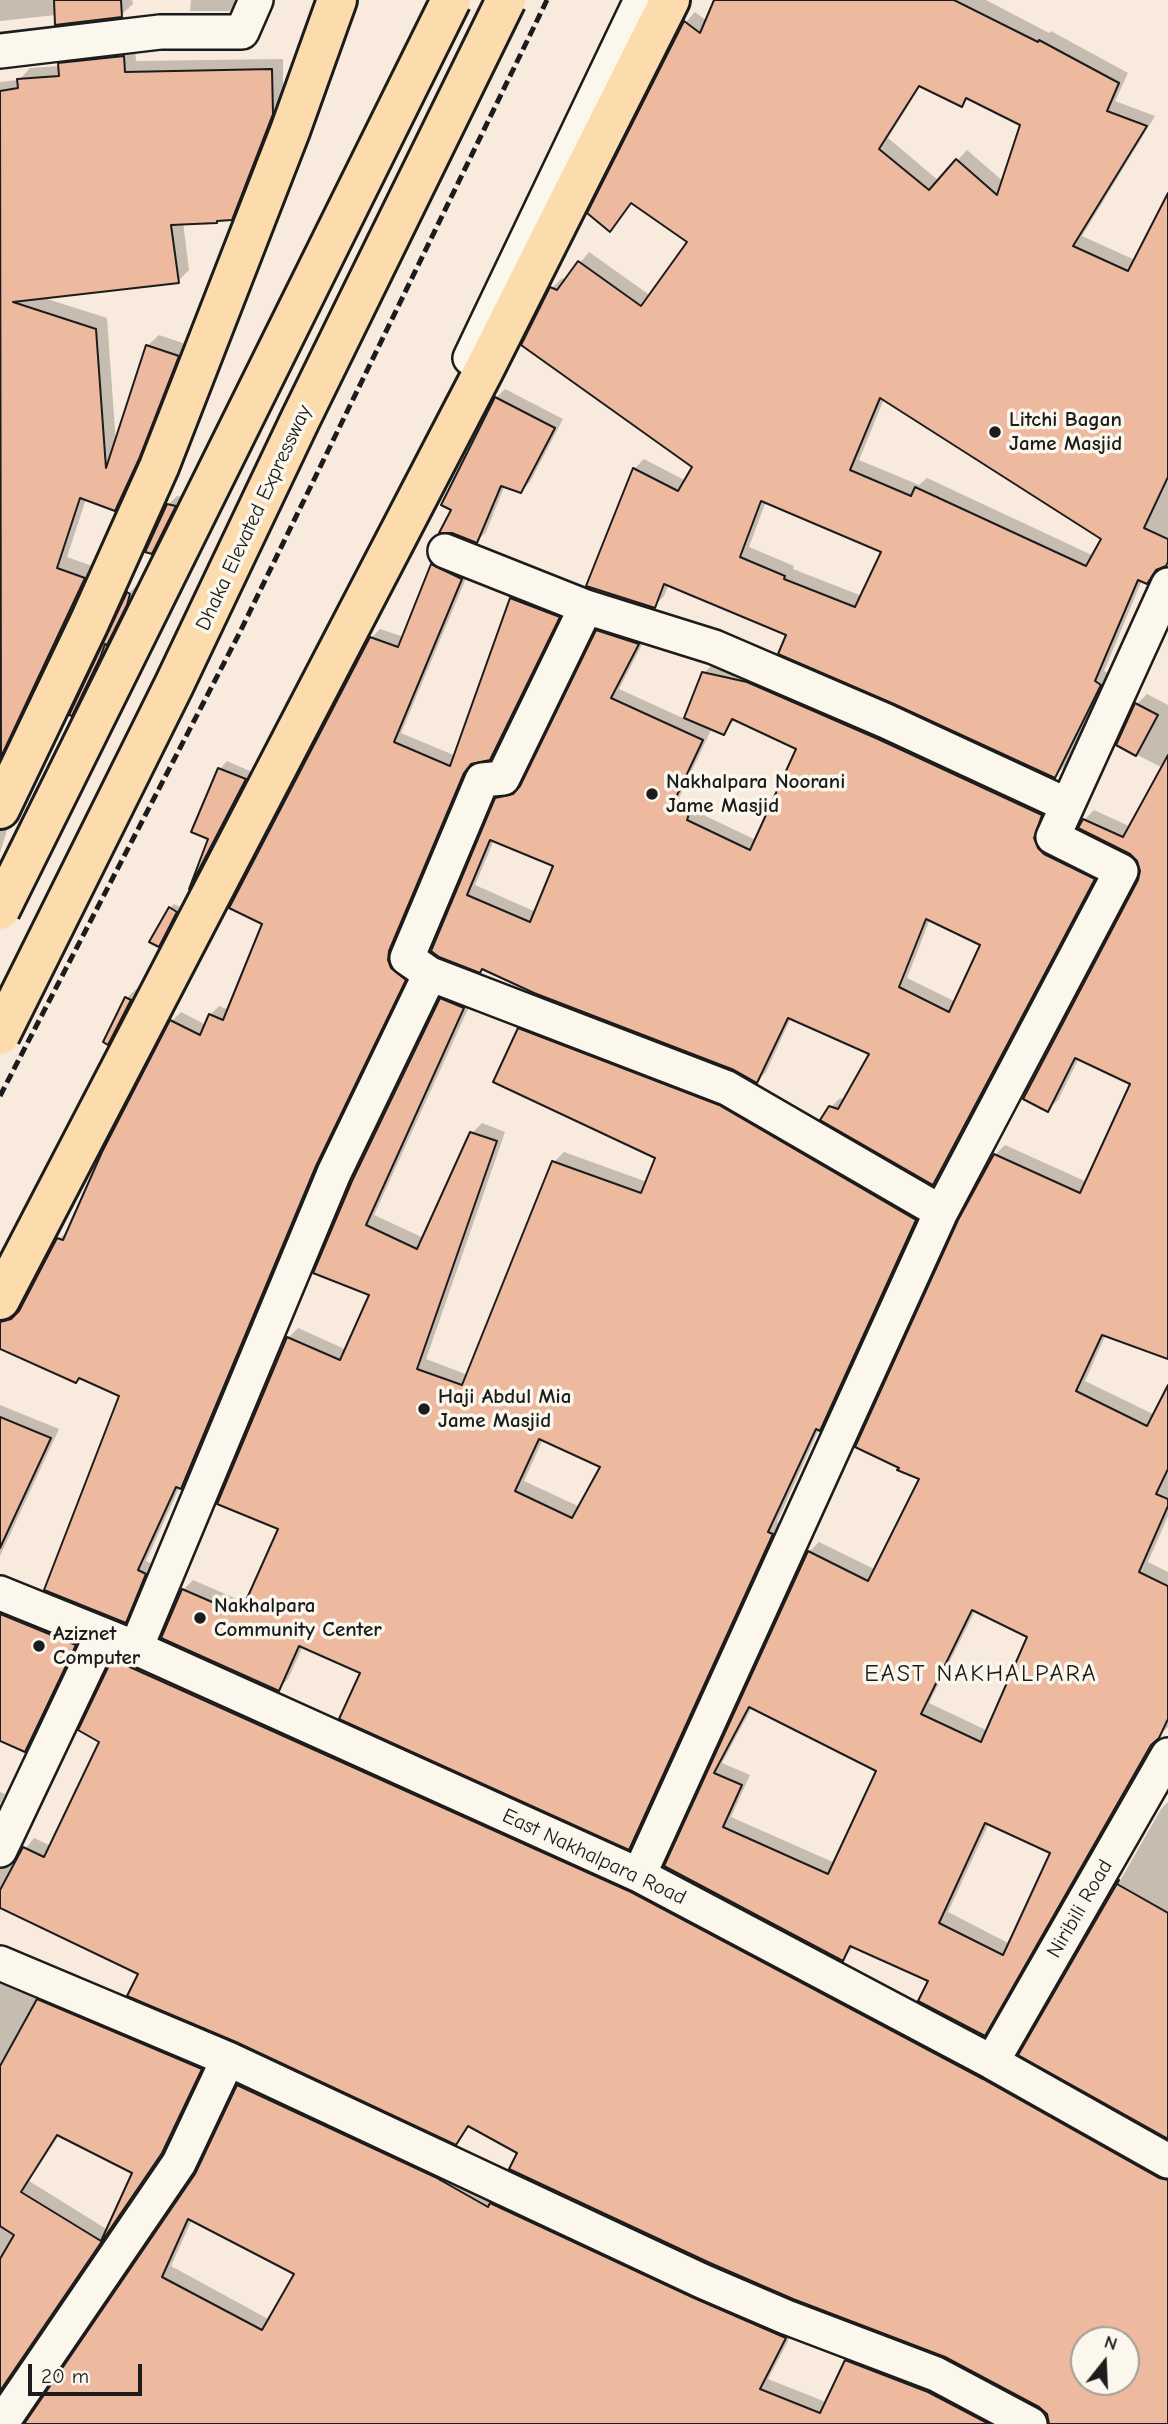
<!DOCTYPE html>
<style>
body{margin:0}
#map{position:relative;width:1168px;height:2424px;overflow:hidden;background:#f8ebdd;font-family:"Comic Neue",sans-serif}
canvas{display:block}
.north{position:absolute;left:1070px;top:2326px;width:70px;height:70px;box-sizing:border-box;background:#fbf7ec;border:2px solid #a29f99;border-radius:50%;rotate:18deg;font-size:19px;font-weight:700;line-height:28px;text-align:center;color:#1c1c1c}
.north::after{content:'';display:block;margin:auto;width:24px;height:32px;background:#1c1c1c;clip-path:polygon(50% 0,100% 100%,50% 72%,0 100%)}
.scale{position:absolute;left:28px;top:2364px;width:114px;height:32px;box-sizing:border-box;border:4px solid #1c1c1c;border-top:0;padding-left:9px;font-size:21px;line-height:24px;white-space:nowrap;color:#1c1c1c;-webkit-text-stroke:5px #fbf7ec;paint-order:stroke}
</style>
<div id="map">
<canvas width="1168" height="2424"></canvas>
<div class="north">N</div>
<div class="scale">20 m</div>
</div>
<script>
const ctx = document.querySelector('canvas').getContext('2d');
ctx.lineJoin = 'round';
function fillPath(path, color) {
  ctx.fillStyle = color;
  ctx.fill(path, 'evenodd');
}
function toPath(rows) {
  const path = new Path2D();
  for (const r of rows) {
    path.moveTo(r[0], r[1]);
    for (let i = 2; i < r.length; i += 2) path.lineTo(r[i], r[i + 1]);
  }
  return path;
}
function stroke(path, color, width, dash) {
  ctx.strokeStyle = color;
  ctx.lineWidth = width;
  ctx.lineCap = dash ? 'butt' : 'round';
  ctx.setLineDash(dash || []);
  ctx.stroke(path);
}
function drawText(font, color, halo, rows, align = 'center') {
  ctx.font = font + ' "Comic Neue",sans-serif';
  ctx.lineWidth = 7;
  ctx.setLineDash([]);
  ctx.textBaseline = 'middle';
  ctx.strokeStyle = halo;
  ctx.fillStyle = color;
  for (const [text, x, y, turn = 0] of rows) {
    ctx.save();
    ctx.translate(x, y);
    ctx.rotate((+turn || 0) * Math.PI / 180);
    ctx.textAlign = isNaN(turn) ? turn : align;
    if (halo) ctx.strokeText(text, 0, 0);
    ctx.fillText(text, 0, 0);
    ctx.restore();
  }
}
fillPath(toPath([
 [0,0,132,0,133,4,121,15,56,15,0,21],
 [191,0,240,0,229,11,190,11],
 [716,0,986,0,1049,33,1051,31,1128,73,1115,101,1155,116,1082,236,1135,260,1168,216,1168,562,1160,566,1147,582,1142,580,1104,671,1110,674,1065,766,1055,776,788,634,669,584,664,596,654,606,634,469,644,459,686,481,695,466,523,344,552,288,562,278,566,280,589,252,651,296,689,241,633,202,610,230,590,213,686,22,695,12,707,21],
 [921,85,961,105,968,98,1023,124,1004,182,967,150,939,181,888,138],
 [884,399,1103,538,1094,556,927,478,919,485,859,460],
 [766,501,883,551,862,596,793,569,794,566,749,547],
 [135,45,136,61,283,59,283,101,243,207,231,218,183,222,189,270,178,281,41,297,107,318,116,444,147,346,159,335,189,345,126,498,115,509,86,499,67,557,95,567,0,768,0,82,19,80,30,68,60,66,71,53],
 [141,450,144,451,123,499,119,499],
 [505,389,563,419,530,482,521,491,505,485,486,532,477,541,496,398],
 [177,496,183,497,161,543,152,552,168,505],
 [442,556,470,569,401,733,456,756,512,599,521,590,567,608,499,749,490,758,473,762,398,940,413,971,190,1478,180,1486,146,1561,154,1565,134,1612,125,1621,121,1395,80,1377,76,1381,0,1347,0,1311,12,1314,21,1310,59,1239,69,1230,172,1021,181,1012,206,1025,210,1015,219,1006,229,1010,265,923,371,638,380,629,404,637,433,565],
 [136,586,134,596,79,706,72,713,128,594],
 [607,622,647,635,619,689,685,719,704,673,713,664,1050,805,1103,870,942,1174,933,1183,831,1107,840,1098,846,1100,872,1053,791,1018,766,1072,757,1081,735,1068,483,968,440,955,497,799,506,789,522,786,598,631],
 [735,719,798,749,756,840,695,811,697,805,679,798,712,728,723,733],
 [494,840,555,865,536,912,475,885],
 [930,919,982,944,956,1002,907,978],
 [1147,694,1168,705,1168,1357,1106,1334,1085,1381,1155,1415,1168,1389,1168,1516,1148,1562,1168,1572,1168,1727,1160,1735,994,2024,984,2034,931,1980,854,1946,843,1959,666,1866,809,1552,819,1542,876,1570,921,1478,995,1155,1005,1145,1087,1182,1132,1083,1079,1058,1058,1100,1048,1110,1140,880,1142,871,1139,860,1084,820,1094,810,1131,827,1163,768,1118,745,1137,704],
 [976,1609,1029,1636,988,1731,929,1703],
 [752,1707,878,1770,835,1863,731,1817,750,1775,722,1763],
 [989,1823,1052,1852,1010,1944,948,1912],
 [227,761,252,772,194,882,210,838,193,831,220,769],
 [0,816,10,820,0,853],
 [174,904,180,907,159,945,170,908],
 [136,989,139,991,117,1034,108,1043,105,1041,127,998],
 [451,990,473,998,374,1215,424,1238,472,1133,482,1123,505,1132,426,1359,468,1375,554,1162,564,1152,647,1182,658,1157,519,1029,529,1020,729,1096,925,1210,829,1419,819,1429,777,1522,782,1524,639,1838,629,1847,362,1672,303,1646,288,1679,278,1689,183,1590,193,1580,246,1603,280,1529,288,1338,298,1328,347,1350,371,1294,316,1272,441,999],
 [543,1439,602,1466,580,1507,524,1481],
 [0,1405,59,1429,0,1556],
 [18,1608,85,1634,35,1740,25,1750,0,1739,0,1635,8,1618],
 [123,1650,641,1883,1168,2168,1168,2424,1051,2424,1047,2412,1041,2406,946,2355,520,2153,471,2125,456,2143,140,1973,0,1906,0,1856,12,1860,18,1858,34,1838,51,1846,102,1741,113,1660],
 [1084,2340,1126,2340,1126,2382,1084,2382],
 [0,1792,5,1794,0,1804],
 [1168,1802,1168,2137,1021,2054,1161,1809],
 [0,1969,211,2059,172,2141,0,2393],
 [60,2134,134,2172,108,2230,29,2181],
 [249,2076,795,2328,768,2379,826,2402,846,2361,856,2351,1017,2424,26,2424,197,2175,239,2086],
 [192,2219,296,2273,270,2320,171,2266]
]), '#0003');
const building = toPath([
 [54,0,121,0,122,17,55,25,54,0],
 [714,0,954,0,1038,42,1039,40,1119,83,1107,111,1147,126,1073,246,1128,271,1168,193,1168,477,1144,528,1168,539,1168,562,1166,566,1156,570,1147,584,1138,580,1095,681,1101,685,1055,778,894,704,778,654,786,635,664,584,655,608,586,586,633,468,678,491,692,467,521,345,550,287,557,290,578,261,641,306,687,242,631,203,610,232,587,213,684,21,700,33,714,0],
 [919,86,962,107,966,98,1020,125,997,195,956,159,929,190,879,149,919,86],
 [880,398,1101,539,1086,566,915,487,911,496,850,470,880,398],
 [761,501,881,552,855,607,784,579,785,576,740,557,761,501],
 [124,56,125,72,272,69,273,114,232,220,217,221,217,223,171,225,179,283,13,302,96,329,106,468,146,345,179,356,139,459,115,511,80,498,57,568,85,578,1,757,0,91,18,88,17,79,59,76,58,63,124,56],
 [495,397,555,428,521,493,501,486,477,543,452,533,439,533,451,510,441,505,495,397],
 [167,504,176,506,152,554,145,552,167,504],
 [431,564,462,579,394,742,450,766,510,598,560,617,490,760,471,764,464,773,389,951,388,960,391,968,406,980,316,1166,181,1489,176,1487,138,1570,146,1574,126,1623,44,1590,119,1396,79,1378,76,1383,0,1349,0,1322,11,1319,19,1311,57,1238,63,1240,102,1152,170,1020,200,1035,209,1014,223,1020,262,924,229,908,370,637,398,647,431,564],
 [127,592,130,594,127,605,107,645,105,644,100,658,72,716,69,715,127,592],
 [596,630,639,644,611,698,703,740,671,808,689,814,687,820,750,850,796,749,732,719,724,735,684,718,702,672,747,682,878,739,1042,815,1034,838,1038,848,1044,854,1095,879,933,1185,820,1120,829,1106,838,1109,869,1054,788,1018,757,1083,734,1070,534,993,482,969,480,973,439,957,431,951,495,798,513,794,520,786,596,630],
 [490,840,553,866,530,922,467,895,490,840],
 [926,919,980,945,949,1012,899,987,926,919],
 [1135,703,1158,715,1136,756,1116,745,1135,703],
 [1168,755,1168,1359,1102,1335,1076,1391,1147,1426,1168,1385,1168,1469,1156,1494,1168,1499,1168,1506,1139,1572,1168,1586,1168,1719,1159,1738,1151,1745,985,2036,918,2001,928,1981,850,1946,843,1961,664,1866,808,1551,868,1581,919,1479,897,1470,899,1468,855,1447,958,1220,994,1154,1080,1193,1130,1084,1075,1058,1048,1112,1023,1099,1138,880,1140,871,1137,861,1130,854,1078,828,1083,819,1123,837,1168,755],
 [972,1610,1027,1637,981,1742,921,1714,972,1610],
 [749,1707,876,1771,828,1874,723,1827,742,1785,714,1773,749,1707],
 [985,1823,1050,1853,1003,1955,939,1923,985,1823],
 [218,768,246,779,189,889,208,839,191,832,218,768],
 [169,907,177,912,159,947,149,942,169,907],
 [125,997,131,1000,108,1045,103,1042,125,997],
 [440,998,464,1008,366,1225,417,1249,470,1132,497,1141,417,1369,462,1385,552,1161,641,1193,655,1158,493,1082,518,1028,719,1105,916,1220,820,1431,816,1429,768,1532,773,1534,629,1850,339,1719,360,1673,299,1646,279,1691,161,1638,182,1589,240,1614,278,1529,217,1504,287,1337,340,1360,369,1295,313,1273,352,1181,440,998],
 [539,1439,600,1467,572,1518,515,1491,539,1439],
 [0,1417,51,1438,0,1548,0,1417],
 [0,1614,76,1645,25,1752,0,1741,0,1614],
 [112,1659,631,1892,983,2079,1159,2178,1168,2180,1168,2424,1049,2424,1047,2414,1039,2407,945,2357,793,2299,710,2263,509,2169,517,2153,468,2126,456,2145,236,2042,127,1996,138,1974,0,1908,0,1890,23,1847,44,1857,99,1742,78,1730,112,1659],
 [1084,2340,1126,2340,1126,2382,1084,2382,1084,2340],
 [1119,1880,1117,1884,1168,1913,1168,2139,1018,2055,1119,1880],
 [37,1999,202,2069,162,2153,0,2391,0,2259,14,2235,0,2226,0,2066,37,1999],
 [57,2135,132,2173,101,2241,21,2192,57,2135],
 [237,2085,435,2177,488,2207,490,2203,694,2298,786,2338,760,2389,820,2413,845,2360,928,2392,989,2424,24,2424,195,2174,237,2085],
 [188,2219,294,2274,262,2330,162,2277,188,2219]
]);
fillPath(building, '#edb99f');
stroke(building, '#1c1c1c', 2);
const street = toPath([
 [0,51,160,32,242,32,256,0],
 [470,358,641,0],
 [445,551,586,607,714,647,886,721,1067,805],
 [586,607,503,778,482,780,407,958,430,974,727,1088,941,1212],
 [0,1593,136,1648,639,1875,992,2062,1168,2161],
 [136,1648,334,1173,430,974],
 [0,1850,102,1635],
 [639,1875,941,1212,1121,871,1053,837,1168,585],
 [0,1963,228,2059,702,2281,786,2317,936,2374,1030,2424],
 [992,2062,1168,1755],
 [1,2424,179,2163,228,2059]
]);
const highway = toPath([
 [0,809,89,623,159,467,290,131,337,0],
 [0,1300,484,370,670,0]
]);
stroke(street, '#1c1c1c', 38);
stroke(highway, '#1c1c1c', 44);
stroke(street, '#fbf7ec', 33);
stroke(highway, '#fcdcac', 38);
stroke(toPath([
 [0,1024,205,617,505,0]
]), '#1c1c1c', 2);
stroke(toPath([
 [0,1096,239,634,547,0]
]), '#1c1c1c', 5, [10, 5]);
const highwayBridge = toPath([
 [0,910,451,0],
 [0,1035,174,685,300,420,506,0]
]);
stroke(highwayBridge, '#1c1c1c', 44, []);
stroke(highwayBridge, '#fcdcac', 38);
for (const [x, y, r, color] of [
 [995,432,7,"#1c1c1c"],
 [652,794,7,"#1c1c1c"],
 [424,1409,7,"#1c1c1c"],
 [200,1618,7,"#1c1c1c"],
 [39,1646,7,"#1c1c1c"]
]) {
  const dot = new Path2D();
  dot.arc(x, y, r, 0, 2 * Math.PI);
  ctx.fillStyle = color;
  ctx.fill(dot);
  stroke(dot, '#fbf7ec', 2.5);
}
drawText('bold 21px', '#1c1c1c', '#fbf7ec', [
 ["Litchi Bagan",1009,420],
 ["Jame Masjid",1009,444],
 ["Nakhalpara Noorani",666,782],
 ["Jame Masjid",666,806],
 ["Haji Abdul Mia",438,1397],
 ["Jame Masjid",438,1421],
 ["Nakhalpara",214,1606],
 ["Community Center",214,1630],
 ["Aziznet",53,1634],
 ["Computer",53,1658]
], 'left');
drawText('21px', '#1c1c1c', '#fbf7ec', [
 ["Dhaka Elevated Expressway",254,518,-65],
 ["East Nakhalpara Road",594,1857,25],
 ["Niribili Road",1080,1909,-60]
]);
ctx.letterSpacing = '2px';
drawText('24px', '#1c1c1c', '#fbf7ec', [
 ["EAST NAKHALPARA",981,1674]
]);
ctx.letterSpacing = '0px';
</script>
